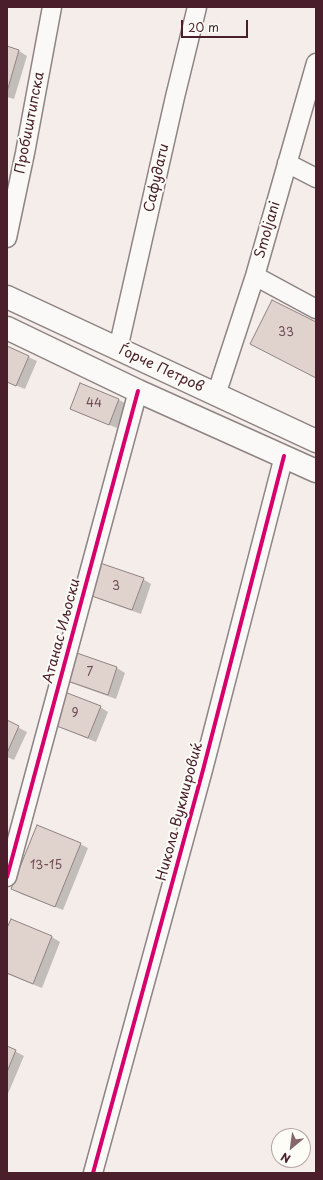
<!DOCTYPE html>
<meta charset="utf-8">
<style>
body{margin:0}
#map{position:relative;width:323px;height:1180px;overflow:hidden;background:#f4ede9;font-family:"Playpen Sans",sans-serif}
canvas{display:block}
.frame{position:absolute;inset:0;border:8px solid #4a1f2b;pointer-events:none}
.north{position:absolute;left:271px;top:1128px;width:40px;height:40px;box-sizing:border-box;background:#fdfcf7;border:1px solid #b5a4a5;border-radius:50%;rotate:209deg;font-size:11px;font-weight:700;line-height:16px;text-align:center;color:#4a1f2b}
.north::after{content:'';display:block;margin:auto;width:14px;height:18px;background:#86676e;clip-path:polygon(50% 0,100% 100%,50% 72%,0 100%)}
.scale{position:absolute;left:181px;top:20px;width:67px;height:18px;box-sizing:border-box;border:2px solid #4a1f2b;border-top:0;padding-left:5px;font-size:12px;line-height:14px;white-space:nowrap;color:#4a1f2b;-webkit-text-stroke:3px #fdfcf7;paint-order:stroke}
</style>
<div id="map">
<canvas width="323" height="1180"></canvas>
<div class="frame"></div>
<div class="north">N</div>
<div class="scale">20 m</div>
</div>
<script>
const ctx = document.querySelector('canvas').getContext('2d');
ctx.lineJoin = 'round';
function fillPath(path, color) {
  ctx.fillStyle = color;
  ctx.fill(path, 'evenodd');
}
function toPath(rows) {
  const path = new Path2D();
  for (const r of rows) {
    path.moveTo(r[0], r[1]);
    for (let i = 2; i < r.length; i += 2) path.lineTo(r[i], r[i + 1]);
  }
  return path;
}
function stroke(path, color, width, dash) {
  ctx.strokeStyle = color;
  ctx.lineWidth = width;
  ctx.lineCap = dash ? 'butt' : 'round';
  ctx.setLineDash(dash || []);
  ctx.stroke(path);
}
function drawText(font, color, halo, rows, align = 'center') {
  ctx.font = font + ' "Playpen Sans",sans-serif';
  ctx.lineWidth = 4;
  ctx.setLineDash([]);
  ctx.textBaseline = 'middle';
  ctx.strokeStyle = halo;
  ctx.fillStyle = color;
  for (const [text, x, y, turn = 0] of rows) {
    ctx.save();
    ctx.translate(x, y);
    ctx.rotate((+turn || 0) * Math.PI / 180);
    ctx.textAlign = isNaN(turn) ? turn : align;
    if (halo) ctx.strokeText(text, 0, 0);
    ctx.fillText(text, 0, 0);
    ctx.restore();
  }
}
fillPath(toPath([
 [7,47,19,51,27,56,14,99,7,97],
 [7,347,37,361,25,389,7,382],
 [81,384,119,400,127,404,117,428,79,413,71,408],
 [143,579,151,584,141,614,99,599,90,595],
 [72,653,117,668,125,673,116,699,71,683,63,678],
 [100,707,108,712,96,742,59,727,51,722],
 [7,722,27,732,14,760,7,757],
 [80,844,88,848,63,910,21,894,13,889],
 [11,920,52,937,60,942,42,988,7,974,7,931],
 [7,1047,24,1056,7,1096]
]), '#0003');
const building = toPath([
 [7,46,19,50,7,92,7,46],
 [272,300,316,322,316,378,250,344,272,300],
 [7,346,29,356,16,386,7,382,7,346],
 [80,383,119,399,109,425,70,409,80,383],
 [100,563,144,578,132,610,89,595,100,563],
 [71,651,117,667,108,695,62,679,71,651],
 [62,691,101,706,88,738,49,723,62,691],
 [7,720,19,726,7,753,7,720],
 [37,825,81,843,55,907,11,889,37,825],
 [11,919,52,936,33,984,7,973,7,928,11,919],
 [7,1046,16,1050,7,1072,7,1046]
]);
fillPath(building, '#e0d2cc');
stroke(building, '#8f8384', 1);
const minor = toPath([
 [287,163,316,178],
 [7,238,25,153,52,7],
 [255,276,316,309],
 [118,349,175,97,197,7],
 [216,395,255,276,316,63],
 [7,877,138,391],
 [93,1173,203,770,284,456]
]);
const tertiary = toPath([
 [7,297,316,441],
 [7,328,138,391,316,471]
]);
stroke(minor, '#8f8384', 21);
stroke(tertiary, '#8f8384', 25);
stroke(minor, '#faf9f7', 18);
stroke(tertiary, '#faf9f7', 22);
stroke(toPath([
 [7,877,138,391],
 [93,1173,203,770,284,456]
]), '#d6006c', 4);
drawText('12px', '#704c53', null, [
 ["33",286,333],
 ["44",94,404],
 ["3",116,587],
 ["7",90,673],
 ["9",75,714],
 ["13-15",46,866]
]);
drawText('14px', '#4a1f2b', '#fdfcf7', [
 ["Пробиштипска",30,123,-79],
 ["Сафудати",157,178,-77],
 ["Smoljani",268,230,-74],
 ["Ѓорче Петров",161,369,25],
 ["Aтанас Иљоски",62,631,-75],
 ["Никола Вукмировиќ",180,812,-75]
]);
</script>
